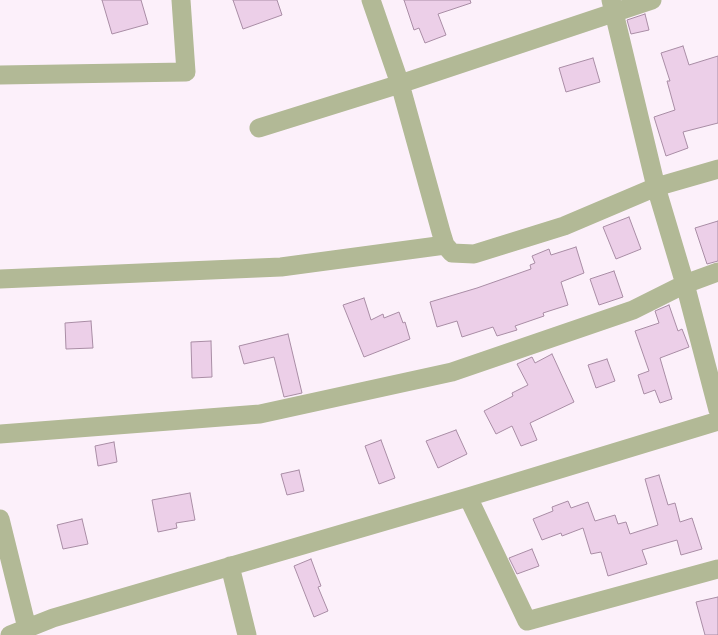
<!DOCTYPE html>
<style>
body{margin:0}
canvas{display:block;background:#fcf0fa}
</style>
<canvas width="718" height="635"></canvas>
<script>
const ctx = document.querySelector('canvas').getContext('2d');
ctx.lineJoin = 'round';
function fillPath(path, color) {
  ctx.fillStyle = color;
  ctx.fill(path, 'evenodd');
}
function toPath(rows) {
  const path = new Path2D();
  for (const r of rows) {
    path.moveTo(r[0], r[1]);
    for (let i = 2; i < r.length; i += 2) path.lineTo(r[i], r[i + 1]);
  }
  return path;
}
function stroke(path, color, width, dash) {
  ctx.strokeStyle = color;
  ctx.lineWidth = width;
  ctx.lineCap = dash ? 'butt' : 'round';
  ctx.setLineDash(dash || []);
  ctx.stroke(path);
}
const building = toPath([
 [102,0,141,0,148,24,112,34,102,0],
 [233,0,277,0,282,15,243,29,233,0],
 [404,0,470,0,471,3,438,14,446,35,425,43,419,28,414,30,404,0],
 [645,14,649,30,631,34,627,20,645,14],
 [683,46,689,65,718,56,718,123,683,132,688,148,666,156,654,117,675,110,667,81,670,81,661,53,683,46],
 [593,58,600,82,566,92,559,68,593,58],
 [629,217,641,249,616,259,603,227,629,217],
 [718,221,718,261,707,264,695,228,718,221],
 [576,247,584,273,561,282,568,305,543,313,544,316,515,326,517,330,497,336,493,327,462,337,457,321,437,327,430,302,477,288,531,269,530,265,535,263,532,256,549,249,551,255,576,247],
 [614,271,623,297,599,305,590,279,614,271],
 [364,298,371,320,383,314,384,318,399,312,403,323,405,322,410,339,364,357,343,305,364,298],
 [669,305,678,331,682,329,689,347,660,358,672,399,660,403,655,390,644,394,638,375,649,371,635,331,659,323,655,311,669,305],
 [91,321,93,348,66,349,65,323,91,321],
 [288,334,302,393,284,397,274,357,244,364,239,346,288,334],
 [211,341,212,377,192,378,191,342,211,341],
 [552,354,574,402,530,423,537,440,521,446,512,426,496,434,484,411,513,396,512,393,528,385,517,364,532,357,535,363,552,354],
 [607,359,615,381,596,388,588,365,607,359],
 [456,430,467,454,438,468,426,441,456,430],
 [381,440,395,478,379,484,365,446,381,440],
 [114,442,117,462,98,466,95,446,114,442],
 [299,470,304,491,287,495,281,474,299,470],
 [659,475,668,505,675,503,680,522,692,518,702,549,681,555,677,540,642,550,647,564,608,576,601,552,591,554,583,528,562,536,561,533,542,540,533,519,553,511,552,507,568,501,571,508,588,502,595,521,615,515,618,524,626,522,630,534,658,525,645,479,659,475],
 [190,493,195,520,176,523,177,528,158,532,152,500,190,493],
 [82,519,88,544,63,549,57,525,82,519],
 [532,549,539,566,517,574,509,558,532,549],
 [311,559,321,586,318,587,328,611,314,617,294,566,311,559],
 [718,597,718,635,705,635,696,602,718,597]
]);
fillPath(building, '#eccfe8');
stroke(building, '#a98da5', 1);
stroke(toPath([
 [371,0,400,84,441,232,445,245,452,253,474,254,564,226,656,187,718,169],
 [611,0,656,187,685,284,718,410],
 [0,75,186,72,181,0],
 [259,128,400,84,652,0],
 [0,279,281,267,445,245],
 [0,434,260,414,452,372,633,310,685,284,718,272],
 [468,497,527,621,718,569],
 [0,519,27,628],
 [230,566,247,635],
 [10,635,53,618,468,497,718,421]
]), '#b2b996', 19);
</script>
